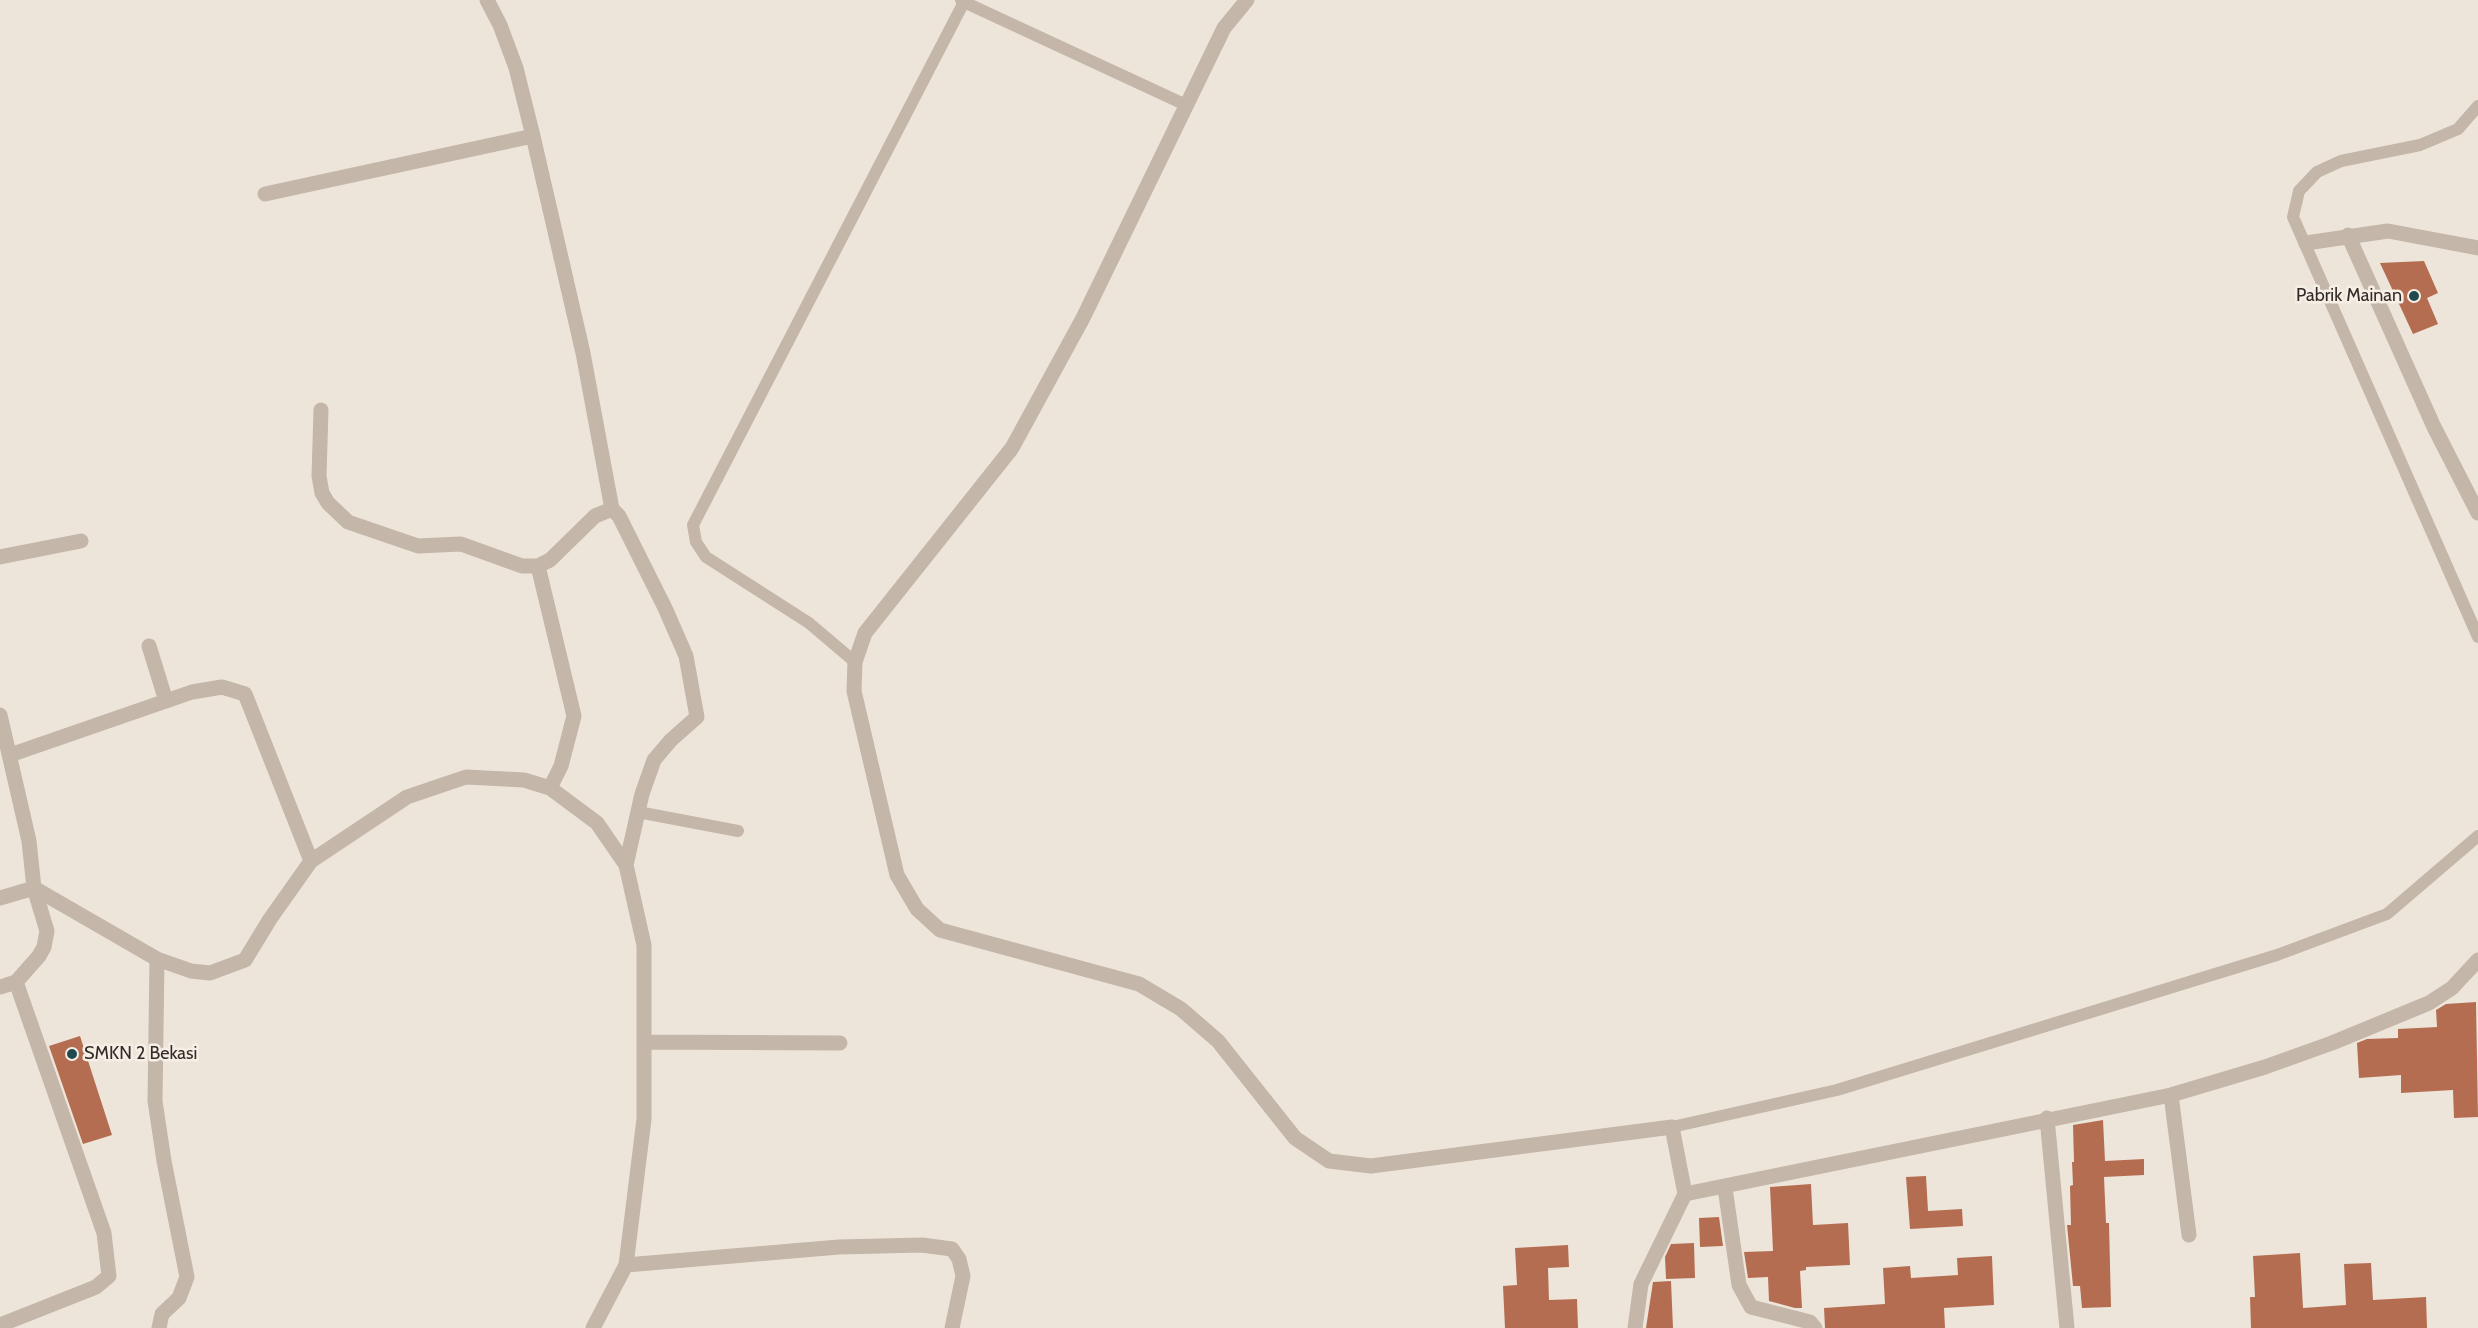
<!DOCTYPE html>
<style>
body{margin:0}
canvas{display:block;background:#ede5da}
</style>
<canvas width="2478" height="1328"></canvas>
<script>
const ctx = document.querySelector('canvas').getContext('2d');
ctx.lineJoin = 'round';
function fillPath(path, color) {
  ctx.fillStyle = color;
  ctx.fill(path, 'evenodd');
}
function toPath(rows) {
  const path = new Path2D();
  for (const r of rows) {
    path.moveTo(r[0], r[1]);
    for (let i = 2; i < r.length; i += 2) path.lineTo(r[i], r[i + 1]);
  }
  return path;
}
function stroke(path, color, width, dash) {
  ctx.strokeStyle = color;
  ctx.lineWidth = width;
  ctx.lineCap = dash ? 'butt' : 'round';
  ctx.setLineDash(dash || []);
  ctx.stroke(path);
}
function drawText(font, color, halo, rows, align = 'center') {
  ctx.font = font + ' Cabin,sans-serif';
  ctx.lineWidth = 5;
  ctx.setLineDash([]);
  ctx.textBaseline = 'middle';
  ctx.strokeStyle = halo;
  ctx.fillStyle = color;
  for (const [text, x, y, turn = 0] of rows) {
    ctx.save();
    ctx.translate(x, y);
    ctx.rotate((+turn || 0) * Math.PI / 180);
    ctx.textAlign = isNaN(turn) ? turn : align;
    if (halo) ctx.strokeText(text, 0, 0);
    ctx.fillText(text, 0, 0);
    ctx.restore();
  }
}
fillPath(toPath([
 [2424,261,2438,293,2427,298,2438,324,2413,334,2380,263],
 [2476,1002,2478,1117,2454,1118,2453,1090,2401,1093,2401,1075,2359,1078,2357,1043,2367,1039,2398,1038,2398,1029,2437,1027,2436,1010,2446,1004],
 [80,1036,112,1135,83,1144,49,1046],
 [2103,1120,2105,1161,2144,1159,2144,1175,2104,1177,2106,1223,2109,1223,2111,1307,2082,1308,2080,1286,2073,1286,2067,1225,2071,1225,2070,1186,2073,1185,2072,1162,2074,1162,2073,1125],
 [1926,1176,1928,1211,1962,1209,1963,1226,1910,1229,1906,1177],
 [1811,1184,1813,1225,1848,1223,1850,1265,1806,1267,1806,1270,1800,1271,1802,1308,1795,1308,1769,1301,1768,1277,1748,1278,1744,1252,1773,1251,1770,1187],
 [1719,1217,1723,1246,1700,1247,1699,1218],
 [1694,1243,1695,1278,1666,1279,1665,1257,1671,1244],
 [1568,1245,1569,1267,1548,1268,1549,1300,1577,1299,1578,1328,1505,1328,1503,1286,1517,1285,1515,1248],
 [2300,1253,2303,1308,2346,1305,2344,1264,2371,1263,2373,1300,2426,1297,2427,1328,2251,1328,2250,1297,2255,1297,2253,1256],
 [1992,1256,1994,1305,1944,1308,1945,1328,1825,1328,1824,1308,1885,1304,1883,1268,1910,1266,1911,1278,1958,1275,1957,1258],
 [1671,1281,1673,1328,1646,1328,1653,1282]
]), '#b56d51');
stroke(toPath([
 [964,2,1186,105],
 [2478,106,2458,129,2420,145,2341,161,2317,172,2299,191,2293,217,2478,637],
 [855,662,809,623,706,557,696,542,693,525,964,2,961,0],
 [638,812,738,831],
 [1672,1127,1837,1090,2277,955,2387,914,2478,836]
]), '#c4b6a8', 12);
stroke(toPath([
 [487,0,500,25,516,68,533,136,583,353,612,509,619,516,665,608,686,656,697,717,671,740,654,760,642,794,626,865],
 [265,194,533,136],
 [2348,235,2434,427,2478,513],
 [2306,243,2388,231,2478,248],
 [321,410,319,476,322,493,328,503,348,522,418,546,461,544,522,566,538,566],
 [0,557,81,541],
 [149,646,166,701],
 [0,715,29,841,34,888,47,931,44,947,39,956,16,982,0,987],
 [10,755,192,692,222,687,245,694,311,861],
 [550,788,561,766,574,716,538,566,550,560,595,516,612,509],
 [0,898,34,888,157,959,191,971,210,973,245,960,270,919,311,861,407,797,466,777,524,780,550,788,597,823,626,865,644,945,644,1119,626,1265,593,1328],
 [157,959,155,1101,164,1161,187,1277,179,1298,162,1314,159,1328],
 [644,1042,840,1043],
 [2171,1095,2189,1235],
 [2047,1118,2067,1328],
 [1725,1188,1739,1285,1751,1307,1810,1322,1815,1328],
 [1685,1194,2171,1095,2265,1067,2332,1043,2429,1003,2452,988,2478,960],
 [626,1265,839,1247,922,1245,952,1249,959,1259,963,1276,952,1328],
 [0,1325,96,1287,109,1276,104,1233,16,982]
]), '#c4b6a8', 15);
stroke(toPath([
 [1247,0,1224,28,1083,318,1012,448,865,633,855,662,854,691,897,875,917,909,940,930,1139,984,1181,1009,1218,1041,1295,1138,1329,1161,1371,1166,1672,1127,1685,1194,1641,1284,1635,1328]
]), '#c4b6a8', 15);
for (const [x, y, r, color] of [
 [2414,296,6,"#22494d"],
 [72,1054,6,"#22494d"]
]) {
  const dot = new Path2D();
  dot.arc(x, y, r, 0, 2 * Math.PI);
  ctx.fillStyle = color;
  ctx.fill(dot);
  stroke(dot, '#f6efe6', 2);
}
drawText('18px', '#322b27', '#f6efe6', [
 ["Pabrik Mainan",2402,296],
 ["SMKN 2 Bekasi",84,1054,"left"]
], 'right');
</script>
